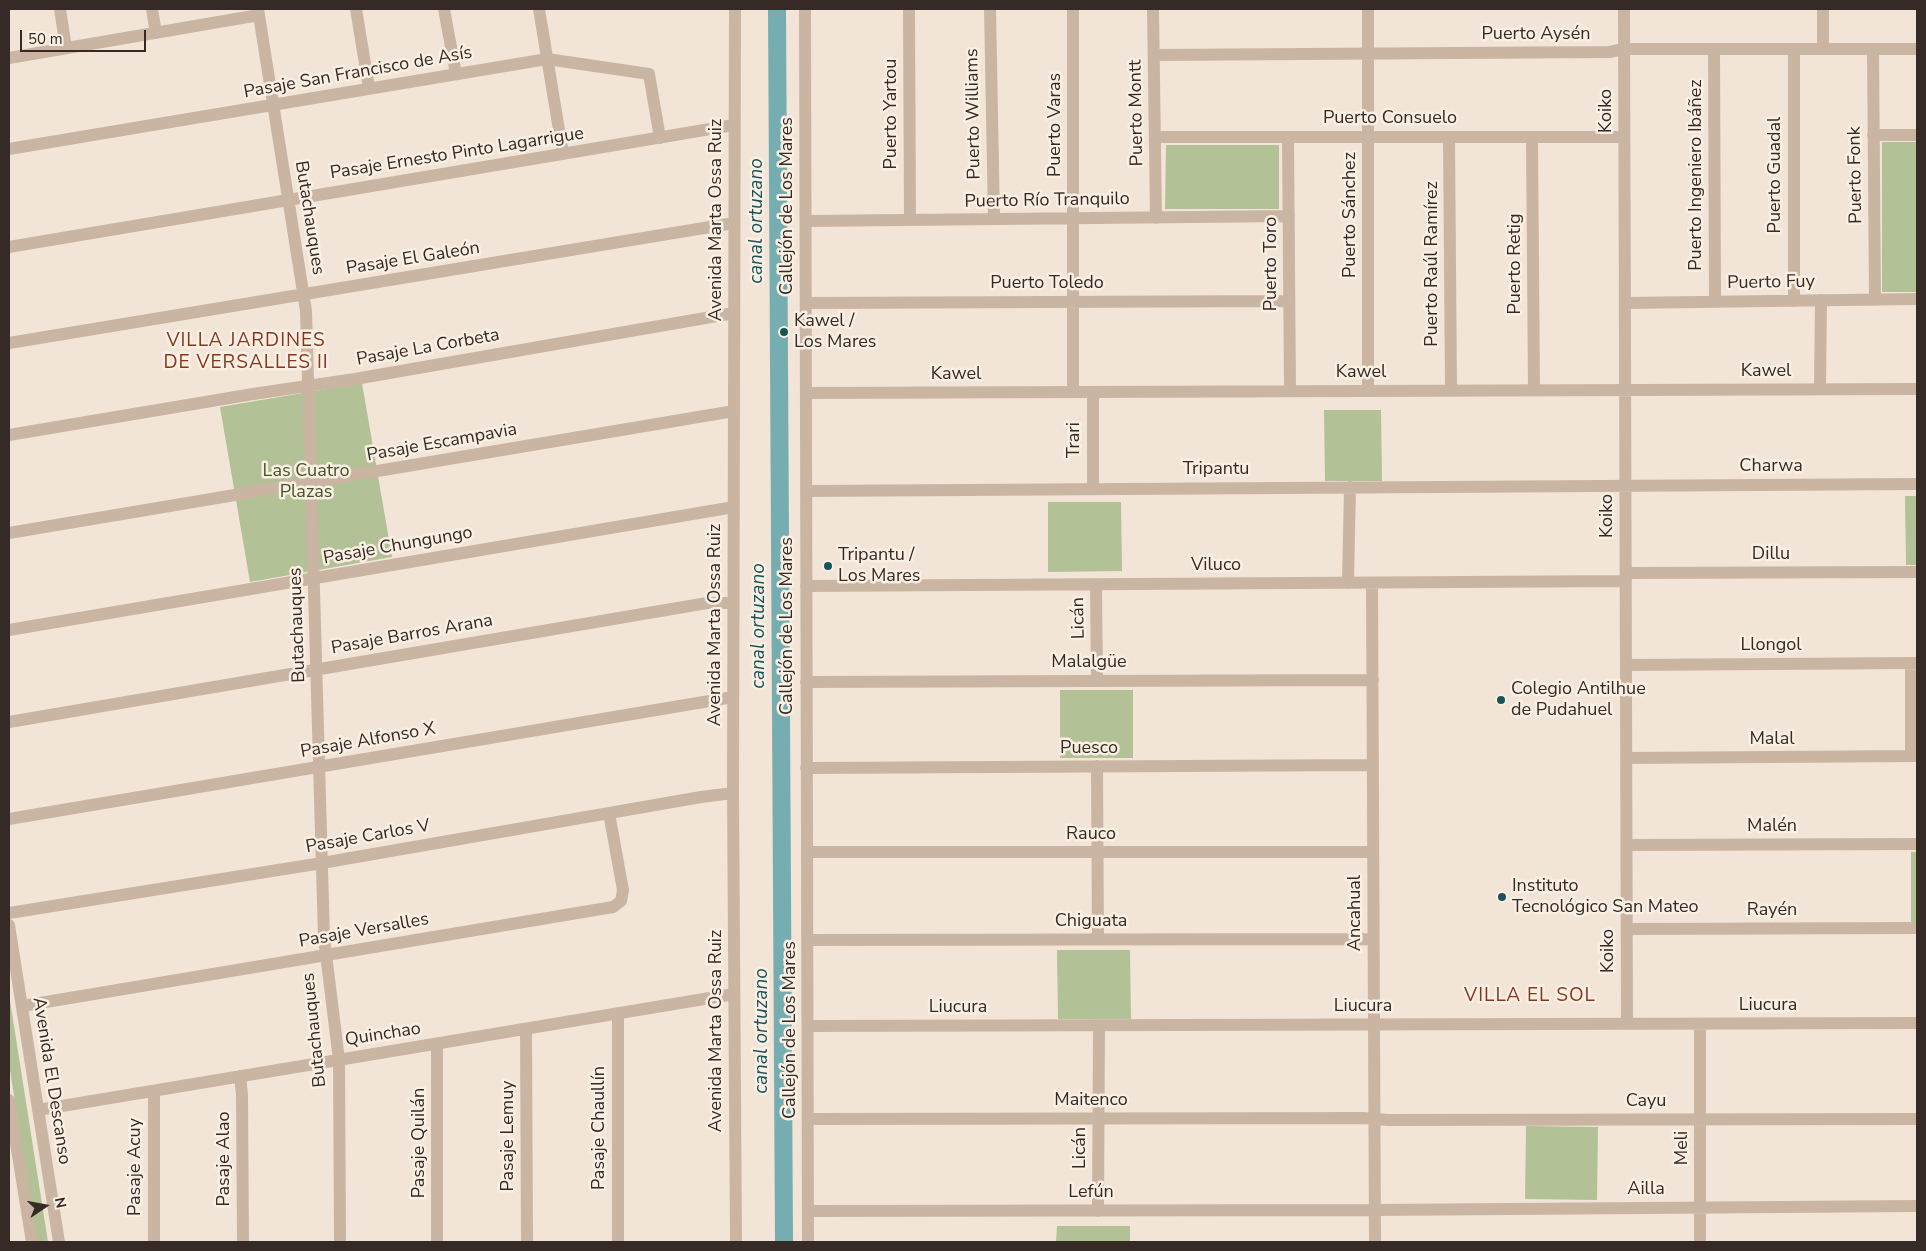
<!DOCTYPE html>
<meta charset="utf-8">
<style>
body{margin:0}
#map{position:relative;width:1926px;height:1251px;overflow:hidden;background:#f2e5d7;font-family:"Nunito Sans",sans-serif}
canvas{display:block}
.frame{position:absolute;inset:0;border:10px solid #352a25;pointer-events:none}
.north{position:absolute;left:20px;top:1181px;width:50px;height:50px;-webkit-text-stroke:4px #faefe3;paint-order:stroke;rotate:78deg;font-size:14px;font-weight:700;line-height:20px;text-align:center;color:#352a25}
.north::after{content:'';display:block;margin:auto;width:18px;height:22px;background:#352a25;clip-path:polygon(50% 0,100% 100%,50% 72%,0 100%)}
.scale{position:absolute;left:20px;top:30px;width:126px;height:22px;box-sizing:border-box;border:2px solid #352a25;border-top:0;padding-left:6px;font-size:15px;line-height:18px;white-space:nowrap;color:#352a25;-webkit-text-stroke:4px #faefe3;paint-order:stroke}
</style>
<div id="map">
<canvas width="1926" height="1251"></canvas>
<div class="frame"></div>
<div class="north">N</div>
<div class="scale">50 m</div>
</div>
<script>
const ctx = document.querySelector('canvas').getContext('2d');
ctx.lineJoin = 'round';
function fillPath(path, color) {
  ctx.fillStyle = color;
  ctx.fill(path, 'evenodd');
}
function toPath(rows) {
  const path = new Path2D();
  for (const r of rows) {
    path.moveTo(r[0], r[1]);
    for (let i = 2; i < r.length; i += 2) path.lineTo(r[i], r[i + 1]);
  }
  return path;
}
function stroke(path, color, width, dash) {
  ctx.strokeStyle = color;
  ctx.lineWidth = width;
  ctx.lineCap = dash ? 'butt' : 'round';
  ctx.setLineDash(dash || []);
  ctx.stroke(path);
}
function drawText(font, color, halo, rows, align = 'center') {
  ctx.font = font + ' "Nunito Sans",sans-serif';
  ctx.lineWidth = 5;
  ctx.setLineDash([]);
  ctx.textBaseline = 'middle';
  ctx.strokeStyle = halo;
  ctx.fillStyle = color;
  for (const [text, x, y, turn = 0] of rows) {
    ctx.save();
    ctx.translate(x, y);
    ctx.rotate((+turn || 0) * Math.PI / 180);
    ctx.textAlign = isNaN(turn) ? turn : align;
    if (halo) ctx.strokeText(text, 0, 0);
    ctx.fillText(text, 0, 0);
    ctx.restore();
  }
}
fillPath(toPath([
 [1882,142,1917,142,1917,292,1882,292],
 [1166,145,1279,145,1279,209,1165,209],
 [362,383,392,557,250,582,220,407],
 [1324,410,1381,410,1382,481,1325,481],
 [1905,496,1917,496,1917,565,1906,565],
 [1048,502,1121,502,1122,571,1048,572],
 [1060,690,1133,690,1133,758,1060,758],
 [1911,852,1917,852,1917,922,1911,922],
 [1057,950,1130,950,1131,1019,1058,1019],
 [9,994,48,1242,37,1242,9,1064],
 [1526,1126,1598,1127,1597,1200,1525,1199],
 [1057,1226,1130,1226,1130,1242,1056,1242]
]), '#b3c197');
stroke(toPath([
 [777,9,784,1242]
]), '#75adb0', 18);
stroke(toPath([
 [60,9,66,48],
 [152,9,156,33],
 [258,9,306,311,324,938,339,1060,340,1242],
 [356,9,369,88],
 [444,9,456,74],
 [539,9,563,154],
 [735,9,733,793,736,1242],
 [805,9,808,1242],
 [909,9,910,220],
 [990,9,994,219],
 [1073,9,1073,392],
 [1153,9,1156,218],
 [1368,9,1368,391],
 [1624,9,1627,1024],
 [1823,9,1823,49],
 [1714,49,1715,301],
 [1873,49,1875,300],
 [1154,55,1609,52,1624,49,1917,49],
 [9,58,259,15],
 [1873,135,1917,135],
 [1155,137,1624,137],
 [1288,137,1290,391],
 [1449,137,1451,391],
 [1532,137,1534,390],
 [9,149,547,59,649,74,660,138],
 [806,221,1289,216],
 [9,247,734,125],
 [1794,301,1794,49],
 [806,303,1289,301],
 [1625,303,1917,299],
 [9,343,734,223],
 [1820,389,1821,300],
 [1093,392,1093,489],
 [806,393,1917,389],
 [9,435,253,394,355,379,734,313],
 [806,491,1917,484],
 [9,533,734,411],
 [1626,573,1917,572],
 [1348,583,1350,487],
 [1372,583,1375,1242],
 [1096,584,1097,681],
 [806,586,1626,581],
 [9,630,734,507],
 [1911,663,1911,756],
 [1626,665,1917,663],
 [806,682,1373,680],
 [9,722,707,603,733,603],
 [1626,758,1917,756],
 [1097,766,1098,939],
 [806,768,1373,765],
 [9,819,733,697],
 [1627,845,1917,844],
 [808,852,1373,852],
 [9,913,322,863,701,797,733,793],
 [9,925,59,1242],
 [1627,929,1917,928],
 [808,940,1373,939],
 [22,1006,613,907,621,901,623,890,609,813],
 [1700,1024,1700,1242],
 [808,1026,1917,1023],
 [526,1029,527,1242],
 [437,1044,437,1242],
 [240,1076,242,1095,243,1242],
 [154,1091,154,1242],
 [9,1100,32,1242],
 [38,1110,734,994],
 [808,1119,1363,1118,1388,1120,1917,1119],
 [808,1211,1374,1210,1917,1206],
 [1098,1211,1099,1025],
 [618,1242,618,1014]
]), '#cab5a3', 12);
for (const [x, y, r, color] of [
 [784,332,5,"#195358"],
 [828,566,5,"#195358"],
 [1501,700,5,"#195358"],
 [1502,897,5,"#195358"]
]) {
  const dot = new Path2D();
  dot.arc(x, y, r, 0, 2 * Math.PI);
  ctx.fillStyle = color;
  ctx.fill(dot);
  stroke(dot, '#faefe3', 2);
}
drawText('18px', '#352a25', '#faefe3', [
 ["Puerto Aysén",1536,35],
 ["Pasaje San Francisco de Asís",358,73,-10],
 ["Koiko",1607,111,-90],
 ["Puerto Montt",1137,113,-91],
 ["Puerto Yartou",892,114,-90],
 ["Puerto Williams",974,114,-91],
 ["Puerto Consuelo",1390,119],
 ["Puerto Varas",1056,125,-90],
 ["Pasaje Ernesto Pinto Lagarrigue",457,154,-9],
 ["Puerto Ingeniero Ibáñez",1697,175,-90],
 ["Puerto Guadal",1776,175,-90],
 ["Puerto Fonk",1856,175,-91],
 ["Puerto Río Tranquilo",1047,201,-1],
 ["Callejón de Los Mares",788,206,-90],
 ["Puerto Sánchez",1351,215,-90],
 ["Butachauques",309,218,81],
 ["Avenida Marta Ossa Ruiz",717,220,-90],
 ["Pasaje El Galeón",413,259,-9],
 ["Puerto Toro",1272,264,-90],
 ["Puerto Raúl Ramírez",1433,264,-90],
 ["Puerto Retig",1516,264,-90],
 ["Puerto Fuy",1771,283,-1],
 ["Puerto Toledo",1047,284],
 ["Pasaje La Corbeta",428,348,-10],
 ["Kawel",1766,372],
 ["Kawel",1361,373],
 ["Kawel",956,375],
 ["Trari",1075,440,-90],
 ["Pasaje Escampavia",442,443,-10],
 ["Charwa",1771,467],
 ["Tripantu",1216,470],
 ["Koiko",1608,516,-90],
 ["Pasaje Chungungo",398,546,-10],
 ["Dillu",1771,555],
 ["Viluco",1216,566],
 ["Licán",1079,618,-91],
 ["Butachauques",298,625,-92],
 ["Avenida Marta Ossa Ruiz",716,625,-90],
 ["Callejón de Los Mares",788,626,-90],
 ["Pasaje Barros Arana",412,635,-10],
 ["Llongol",1771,646],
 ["Malalgüe",1089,663],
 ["Malal",1772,740],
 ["Pasaje Alfonso X",368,741,-10],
 ["Puesco",1089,749],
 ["Malén",1772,827],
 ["Rauco",1091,835],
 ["Pasaje Carlos V",368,837,-10],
 ["Rayén",1772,911],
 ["Ancahual",1356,913,-90],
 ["Chiguata",1091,922],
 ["Pasaje Versalles",364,931,-10],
 ["Koiko",1609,951,-90],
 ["Liucura",1768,1006],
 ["Liucura",1363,1007],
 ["Liucura",958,1008],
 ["Butachauques",315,1030,-96],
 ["Callejón de Los Mares",791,1030,-90],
 ["Avenida Marta Ossa Ruiz",717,1031,-90],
 ["Quinchao",383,1035,-9],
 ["Avenida El Descanso",51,1081,81],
 ["Maitenco",1091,1101],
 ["Cayu",1646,1102],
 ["Pasaje Chaullín",600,1128,-90],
 ["Pasaje Lemuy",509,1136,-90],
 ["Pasaje Quilán",420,1143,-90],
 ["Licán",1081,1148,-90],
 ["Meli",1683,1148,-90],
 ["Pasaje Alao",225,1159,-90],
 ["Pasaje Acuy",136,1167,-90],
 ["Ailla",1646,1190],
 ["Lefún",1091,1193]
]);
drawText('18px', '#352a25', '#faefe3', [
 ["Kawel /",794,322],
 ["Los Mares",794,343],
 ["Tripantu /",838,556],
 ["Los Mares",838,577],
 ["Colegio Antilhue",1511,690],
 ["de Pudahuel",1511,711],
 ["Instituto",1512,887],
 ["Tecnológico San Mateo",1512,908]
], 'left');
drawText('18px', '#445428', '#faefe3', [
 ["Las Cuatro",306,472],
 ["Plazas",306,493]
]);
drawText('italic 19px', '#195358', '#faefe3', [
 ["canal ortuzano",757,221,-90],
 ["canal ortuzano",759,626,-90],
 ["canal ortuzano",762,1031,-90]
]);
ctx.letterSpacing = '1px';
drawText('19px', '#87351b', '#faefe3', [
 ["VILLA JARDINES",246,341],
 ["DE VERSALLES II",246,363],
 ["VILLA EL SOL",1530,996]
]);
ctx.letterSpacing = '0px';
</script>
